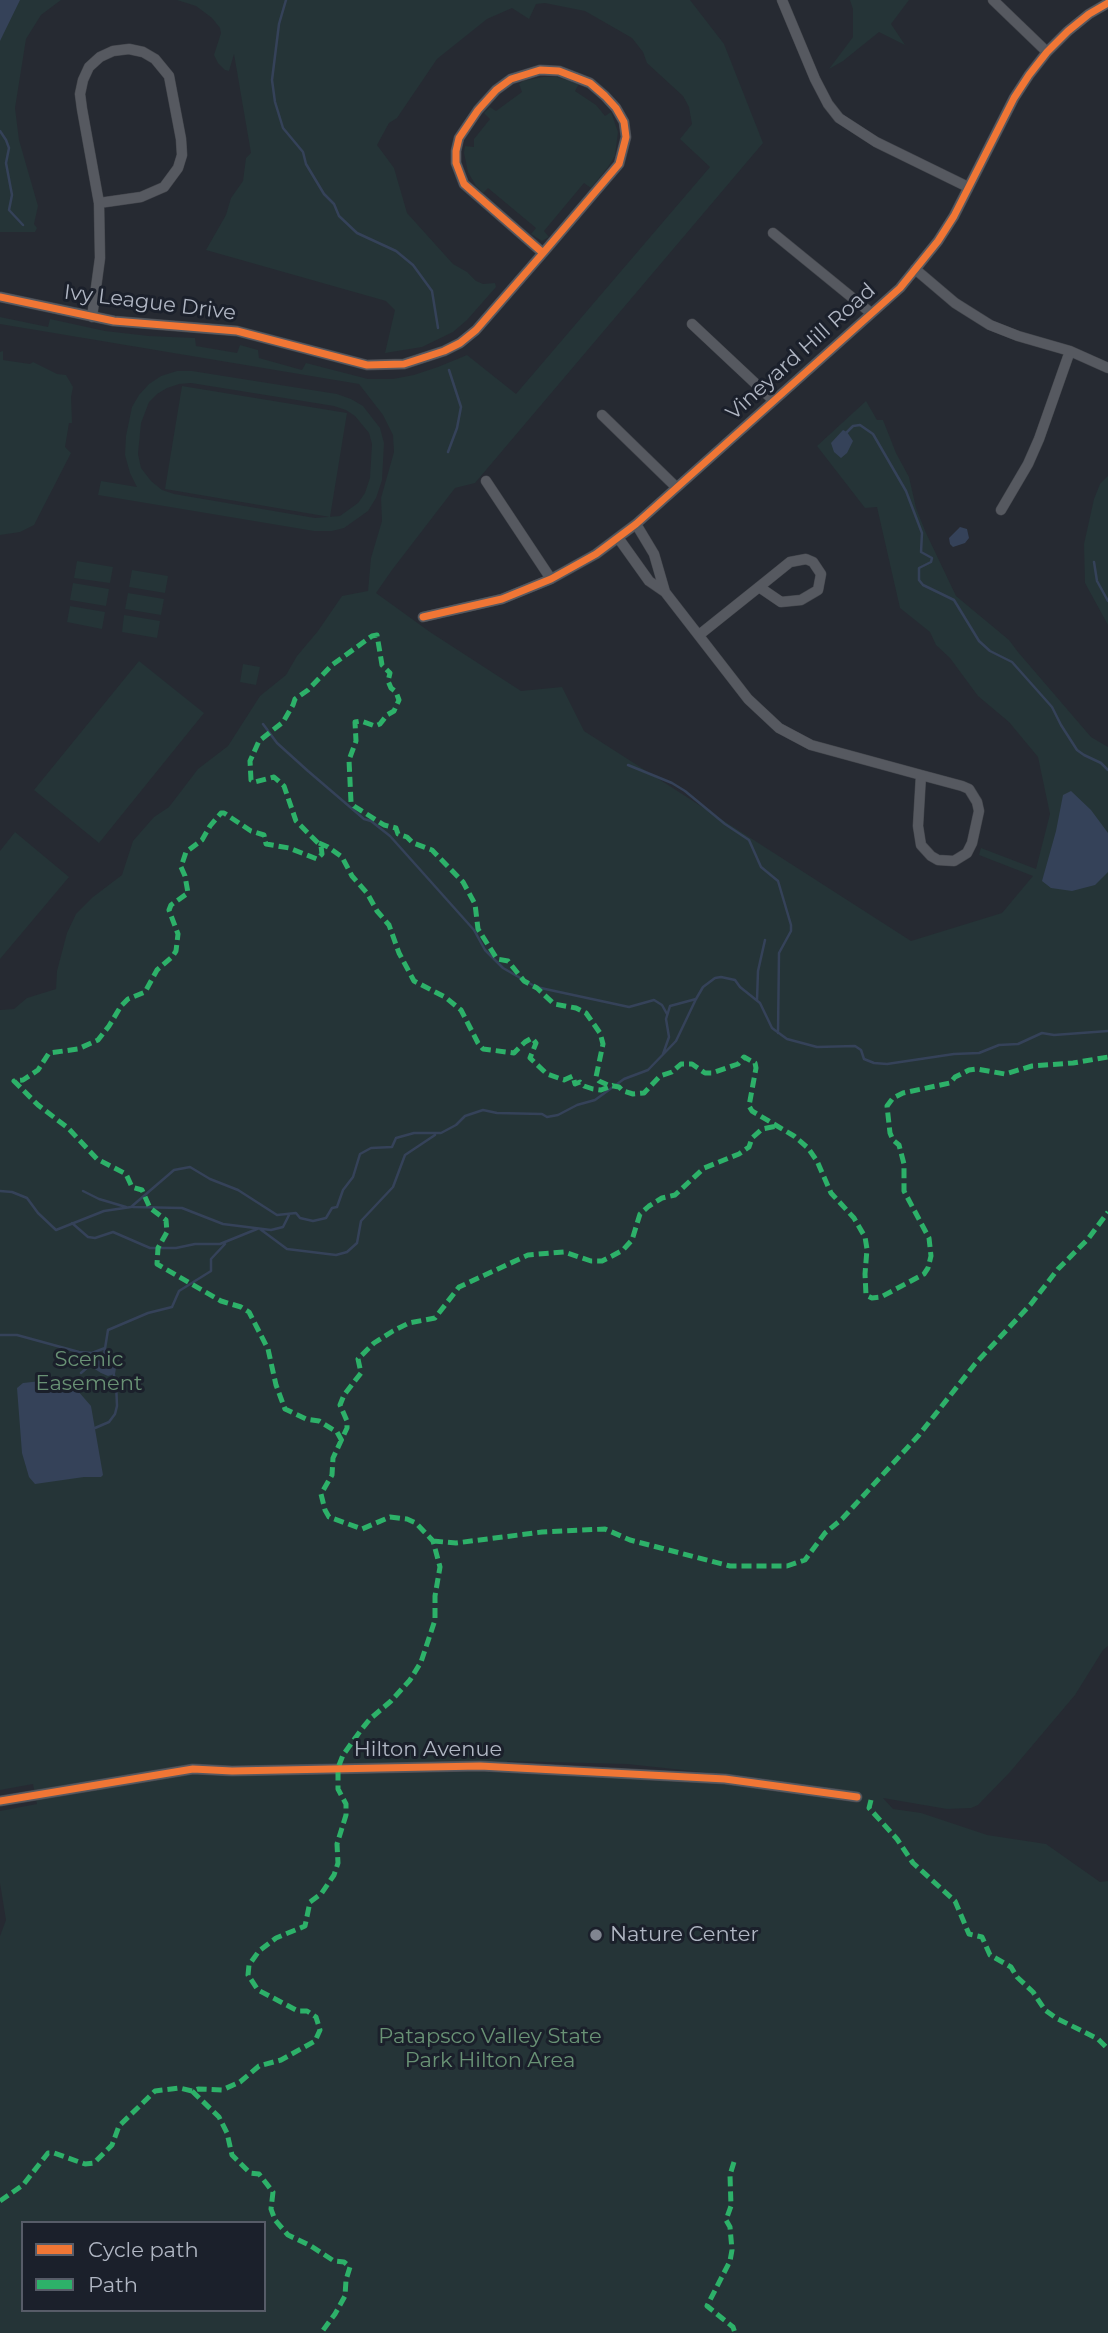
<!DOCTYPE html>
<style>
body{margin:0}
#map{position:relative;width:1108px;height:2333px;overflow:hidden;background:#262a32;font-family:Montserrat,sans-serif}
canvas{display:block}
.legend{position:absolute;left:21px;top:2221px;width:245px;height:91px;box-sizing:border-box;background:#1b202b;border:2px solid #575c68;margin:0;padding:9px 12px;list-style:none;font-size:21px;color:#b0b6c3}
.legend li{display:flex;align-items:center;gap:14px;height:35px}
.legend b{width:35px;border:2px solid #575c68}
</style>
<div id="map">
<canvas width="1108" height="2333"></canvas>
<ul class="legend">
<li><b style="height:9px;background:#f07635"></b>Cycle path</li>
<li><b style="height:9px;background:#2db169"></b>Path</li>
</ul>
</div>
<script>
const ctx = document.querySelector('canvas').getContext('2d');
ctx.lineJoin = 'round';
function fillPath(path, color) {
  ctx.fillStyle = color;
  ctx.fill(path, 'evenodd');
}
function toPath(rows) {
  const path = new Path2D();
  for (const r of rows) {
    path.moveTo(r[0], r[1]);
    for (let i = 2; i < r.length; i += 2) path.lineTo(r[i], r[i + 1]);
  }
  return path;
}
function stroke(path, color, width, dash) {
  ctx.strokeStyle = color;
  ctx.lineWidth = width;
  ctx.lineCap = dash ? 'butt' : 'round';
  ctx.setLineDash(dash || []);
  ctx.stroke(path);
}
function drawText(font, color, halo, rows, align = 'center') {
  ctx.font = font + ' Montserrat,sans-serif';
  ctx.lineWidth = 6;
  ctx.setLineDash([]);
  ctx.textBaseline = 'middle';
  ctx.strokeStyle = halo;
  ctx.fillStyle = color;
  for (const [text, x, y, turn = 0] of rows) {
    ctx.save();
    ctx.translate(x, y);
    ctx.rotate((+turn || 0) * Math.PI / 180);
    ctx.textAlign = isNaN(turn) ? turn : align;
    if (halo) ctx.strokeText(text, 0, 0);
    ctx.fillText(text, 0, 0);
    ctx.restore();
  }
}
fillPath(toPath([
 [0,0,61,0,41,15,26,39,15,108,19,140,38,206,34,224,37,228,35,232,0,232],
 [177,0,690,0,724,44,763,143,475,483,455,488,392,570,376,593,430,632,521,691,562,687,584,731,911,941,1002,913,1033,876,979,855,981,848,1036,869,1050,814,1038,757,1009,722,978,696,950,658,936,645,930,632,900,608,877,507,865,508,817,446,866,401,877,420,883,420,896,453,909,477,916,508,926,533,956,596,1009,640,1018,652,1091,737,1108,747,1108,1646,1103,1650,1075,1695,1010,1772,978,1805,971,1808,947,1809,883,1798,893,1809,921,1813,987,1835,1046,1844,1100,1882,1108,1881,1108,2333,0,2333,0,1936,6,1920,0,1883,0,1811,37,1804,33,1784,0,1790,0,1010,14,1009,27,998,56,989,57,971,67,933,76,914,93,897,122,875,133,841,154,817,169,807,198,769,228,746,260,696,286,675,297,656,318,631,342,596,368,591,371,558,382,521,381,498,394,452,393,435,383,415,359,384,0,324,0,317,48,327,50,319,105,331,149,336,195,338,196,346,237,353,240,345,258,350,259,358,302,370,306,363,368,379,393,379,414,375,438,367,467,355,516,394,710,167,680,139,692,124,689,107,683,96,647,63,643,52,632,38,585,11,545,3,536,4,529,19,512,8,487,19,437,59,397,118,389,123,377,145,394,168,407,213,453,264,467,272,476,281,483,284,495,283,496,287,467,320,453,332,422,347,385,353,395,310,386,301,206,250,226,215,231,198,243,181,246,158,251,153,234,54,229,71,225,70,218,63,214,55,221,33,220,28,212,18,196,6],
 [507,1761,627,1764,721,1774,508,1764],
 [23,2223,264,2223,264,2310,23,2310],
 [850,0,909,0,891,24,905,45,879,32,843,61,829,69,853,37,853,9],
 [543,77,557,77,579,84,575,91,596,105,605,116,611,112,618,132,615,156,608,167,591,188,584,183,544,231,549,237,542,241,531,234,536,228,488,188,483,193,476,186,468,172,464,153,465,146,474,147,474,139,490,119,484,113,490,107,496,111,522,92,519,84,523,81],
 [3,351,3,360,30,364,33,362,57,374,66,375,73,387,71,397,72,423,69,423,65,447,71,453,34,525,20,532,0,535,0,352],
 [177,371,192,371,337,394,351,399,363,406,380,428,384,443,382,480,376,498,368,511,344,528,332,531,314,531,98,495,101,481,137,487,130,473,125,455,126,436,132,407,139,395,149,384,161,376],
 [191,383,334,406,346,410,355,416,369,433,372,444,370,478,365,493,358,503,340,516,315,518,174,494,162,490,151,481,141,468,138,454,141,423,149,402,157,394,167,388,179,384],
 [182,386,347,413,330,517,165,489],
 [1108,476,1108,625,1085,583,1084,544,1094,499,1100,484],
 [77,561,113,567,110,583,74,578],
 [132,570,168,576,165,593,129,587],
 [73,583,109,589,106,606,70,600],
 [128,593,164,599,161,615,125,609],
 [70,606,105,612,102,629,67,622],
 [124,615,160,621,157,638,122,632],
 [139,661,204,713,99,843,34,790],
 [243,664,260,667,256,685,240,682],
 [15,832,69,877,0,959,0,851]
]), '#253437');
fillPath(toPath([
 [0,0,20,0,0,41],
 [843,430,847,432,853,441,847,453,841,458,834,452,831,443],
 [960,527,967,529,969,538,965,543,953,547,950,544,949,538],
 [1071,791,1091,810,1108,833,1108,872,1095,885,1072,891,1051,888,1042,881,1056,831,1063,795],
 [96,1360,114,1363,116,1368,115,1374,108,1376,101,1373,87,1364],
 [59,1379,71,1383,91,1406,103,1475,101,1477,84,1477,35,1484,29,1477,22,1453,17,1388,23,1383]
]), '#354259');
stroke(toPath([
 [286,0,279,24,272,80,275,102,283,128,303,152,306,164,324,194,334,204,339,216,357,233,396,251,413,265,432,291,438,328],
 [0,131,6,140,9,148,6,163,12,195,9,210,23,225],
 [847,432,853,426,860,425,873,434,906,491,922,533,921,552,932,558,931,562,919,568,919,580,923,585,954,600,979,641,990,651,1012,662,1052,707,1061,725,1077,750,1084,755,1101,763,1108,770],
 [448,452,457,428,461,407,449,370],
 [1094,562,1097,581,1108,601],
 [263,724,277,743,308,771,364,819,371,821,390,836,474,930,485,950,503,968,536,987,629,1007,654,1000,662,1005,667,1014],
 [628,765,672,783,685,791,725,824,749,840,761,867,778,881,791,925,791,931,779,953,778,1033],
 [757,1000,758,971,765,940],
 [663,1054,669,1037,666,1019,670,1006,696,999],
 [0,1191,12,1192,27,1198,38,1213,56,1230,104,1211,131,1207,174,1170,190,1167,210,1179,238,1190,277,1215,296,1213,300,1218,313,1221,326,1218,332,1208,337,1207,343,1190,353,1177,360,1154,371,1148,392,1147,396,1138,414,1133,441,1133,456,1125,465,1116,483,1110,497,1113,542,1114,547,1117,558,1115,577,1105,595,1100,624,1079,648,1070,676,1041,696,999,703,987,715,978,721,977,735,980,740,987,760,1003,772,1028,787,1039,817,1047,855,1046,861,1050,864,1059,874,1063,887,1064,954,1054,979,1053,999,1045,1018,1044,1042,1033,1054,1035,1108,1031],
 [83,1191,99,1199,126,1207],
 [133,1207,182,1208,223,1224,271,1230,283,1227,289,1215],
 [72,1223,88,1237,95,1238,113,1232,150,1248,176,1248,195,1244,220,1244,257,1229],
 [260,1229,287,1249,336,1255,347,1252,357,1243,361,1221,393,1187,405,1155,435,1135],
 [0,1335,17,1335,79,1352,92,1353,105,1348],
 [103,1361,108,1330,148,1313,172,1307,179,1291,211,1271,211,1259,225,1244],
 [81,1373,89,1366],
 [95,1428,109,1422,115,1414,117,1406,116,1382,114,1375]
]), '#354259', 2.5);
const minor = toPath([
 [782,0,815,79,828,104,839,118,876,142,968,187],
 [993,0,1047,52],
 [773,233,871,313],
 [915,269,955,303,990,325,1018,336,1070,351,1108,368],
 [0,297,114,321,237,331,367,365,404,364,444,351,460,343,476,330,543,253,464,184,456,163,456,151,459,138,478,110,496,90,511,79,540,70,559,71,590,83,605,96,616,108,624,122,626,137,619,164,543,253],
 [92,317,100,258,99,203,141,197,164,187,178,168,182,155,181,139,169,76,155,59,143,52,129,49,113,51,100,57,89,67,83,80,80,94,82,109,99,203],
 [692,324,773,400],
 [602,415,676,487],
 [486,481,551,579],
 [1001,510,1028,464,1039,439,1070,351],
 [636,524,654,554,665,592],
 [619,539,649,581,665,592,748,699,779,728,811,745,921,775,918,826,921,845,931,856,938,860,954,861,967,853,972,843,979,811,977,802,969,789,962,786,921,775],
 [423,617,502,599,551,579,596,554,636,524,900,288,938,241,954,216,1014,98,1029,75,1047,52,1068,31,1089,14,1108,3],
 [699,635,759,587,790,562,806,559,813,562,821,574,818,590,801,600,781,602,759,587],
 [0,1801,193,1769,232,1771,480,1766,725,1779,857,1797]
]);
stroke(minor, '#42454b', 11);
stroke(minor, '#565960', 10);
stroke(toPath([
 [319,843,328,847,342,857,352,876,367,893,377,911,389,925,399,953,414,981,445,997,461,1010,478,1043,483,1049,514,1053,525,1042,532,1038,536,1043,530,1058,547,1074,564,1080,573,1076,575,1084,580,1082,584,1086,593,1089,601,1090,614,1085],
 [342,1441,337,1432,319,1421,306,1419,285,1409,276,1385,268,1349,249,1312,241,1307,221,1301,157,1264,158,1248,167,1232,166,1220,150,1208,142,1190,132,1187,126,1174,97,1159,68,1128,38,1105,14,1081,23,1080,38,1070,49,1053,78,1049,98,1040,109,1026,121,1006,128,999,145,992,157,970,172,957,176,951,178,934,169,910,171,905,188,893,185,876,181,867,186,852,202,840,210,826,221,813,224,813,251,831,264,835,266,844,289,848,317,859,322,854,321,846,296,821,284,786,274,777,255,782,251,780,250,761,259,741,283,722,293,705,295,699,308,690,332,665,372,636,377,635,382,665,390,673,388,681,391,688,396,692,399,700,394,711,387,715,380,724,375,726,361,721,355,722,356,741,349,760,351,802,354,806,384,825,396,828,398,834,407,837,413,843,432,850,463,882,475,904,478,929,497,959,508,961,524,981,537,988,554,1004,576,1008,586,1013,600,1033,603,1044,596,1077,599,1081,608,1085,619,1087,623,1091,633,1094,644,1093,660,1076,672,1072,681,1064,692,1064,705,1073,712,1073,738,1064,744,1057,755,1063,756,1068,749,1106,752,1111,794,1136,808,1148,817,1161,831,1193,854,1218,865,1237,867,1249,865,1274,866,1295,872,1298,881,1297,924,1274,928,1268,931,1256,929,1238,904,1191,904,1164,899,1145,893,1140,890,1133,887,1106,893,1098,903,1093,950,1083,955,1077,969,1070,977,1069,1005,1074,1032,1066,1073,1063,1108,1057],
 [433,1541,456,1543,542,1532,605,1529,630,1540,730,1566,787,1566,805,1560,825,1533,842,1519,919,1435,975,1364,1031,1304,1058,1269,1088,1239,1108,1212],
 [871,1800,869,1808,897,1839,913,1863,955,1901,969,1934,982,1937,990,1955,1011,1967,1017,1977,1033,1992,1045,2010,1056,2018,1098,2039,1108,2049],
 [192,2091,219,2117,227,2133,232,2155,250,2173,259,2174,273,2192,271,2209,275,2220,288,2235,311,2246,334,2261,344,2262,350,2267,346,2280,345,2296,335,2314,321,2333],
 [734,2162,730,2175,731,2206,726,2220,730,2227,732,2250,730,2261,707,2306,733,2327,735,2333],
 [0,2201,23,2185,48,2153,54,2153,85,2164,94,2163,112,2145,119,2126,155,2091,180,2088,192,2091,198,2089,222,2090,240,2082,259,2066,281,2060,315,2041,320,2030,316,2017,307,2011,298,2011,258,1990,248,1975,249,1965,259,1951,276,1938,305,1926,310,1902,321,1894,334,1875,338,1863,337,1844,346,1815,346,1804,338,1789,338,1768,343,1755,361,1730,370,1719,391,1701,410,1680,421,1662,435,1620,435,1596,440,1567,433,1541,416,1523,407,1519,390,1517,362,1529,329,1517,325,1510,321,1494,332,1475,333,1458,347,1428,347,1421,340,1405,344,1395,361,1373,358,1359,374,1343,393,1331,409,1323,435,1318,459,1287,528,1255,564,1252,591,1261,602,1261,612,1256,623,1250,632,1240,640,1214,649,1206,662,1198,675,1195,704,1168,739,1154,749,1147,752,1138,762,1129,777,1126]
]), '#2db169', 5, [10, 5]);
stroke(toPath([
 [0,297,114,321,237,331,367,365,404,364,444,351,460,343,476,330,543,253,464,184,456,163,456,151,459,138,478,110,496,90,511,79,540,70,559,71,590,83,605,96,616,108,624,122,626,137,619,164,543,253],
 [423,617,502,599,551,579,596,554,636,524,900,288,938,241,954,216,1014,98,1029,75,1047,52,1068,31,1089,14,1108,3],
 [0,1801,193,1769,232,1771,480,1766,725,1779,857,1797]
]), '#f07635', 7);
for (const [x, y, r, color] of [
 [596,1935,7,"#808590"]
]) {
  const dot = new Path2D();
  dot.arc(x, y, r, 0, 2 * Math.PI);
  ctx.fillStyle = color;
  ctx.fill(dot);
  stroke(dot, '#1b202b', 2.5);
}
drawText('21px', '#b0b6c3', '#1b202b', [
 ["Ivy League Drive",150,303,7],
 ["Vineyard Hill Road",801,352,-42],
 ["Hilton Avenue",428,1750]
]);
drawText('21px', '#699275', '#1b202b', [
 ["Scenic",89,1360],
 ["Easement",89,1384],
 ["Patapsco Valley State",490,2037],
 ["Park Hilton Area",490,2061]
]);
drawText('21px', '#b0b6c3', '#1b202b', [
 ["Nature Center",610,1935]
], 'left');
</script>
